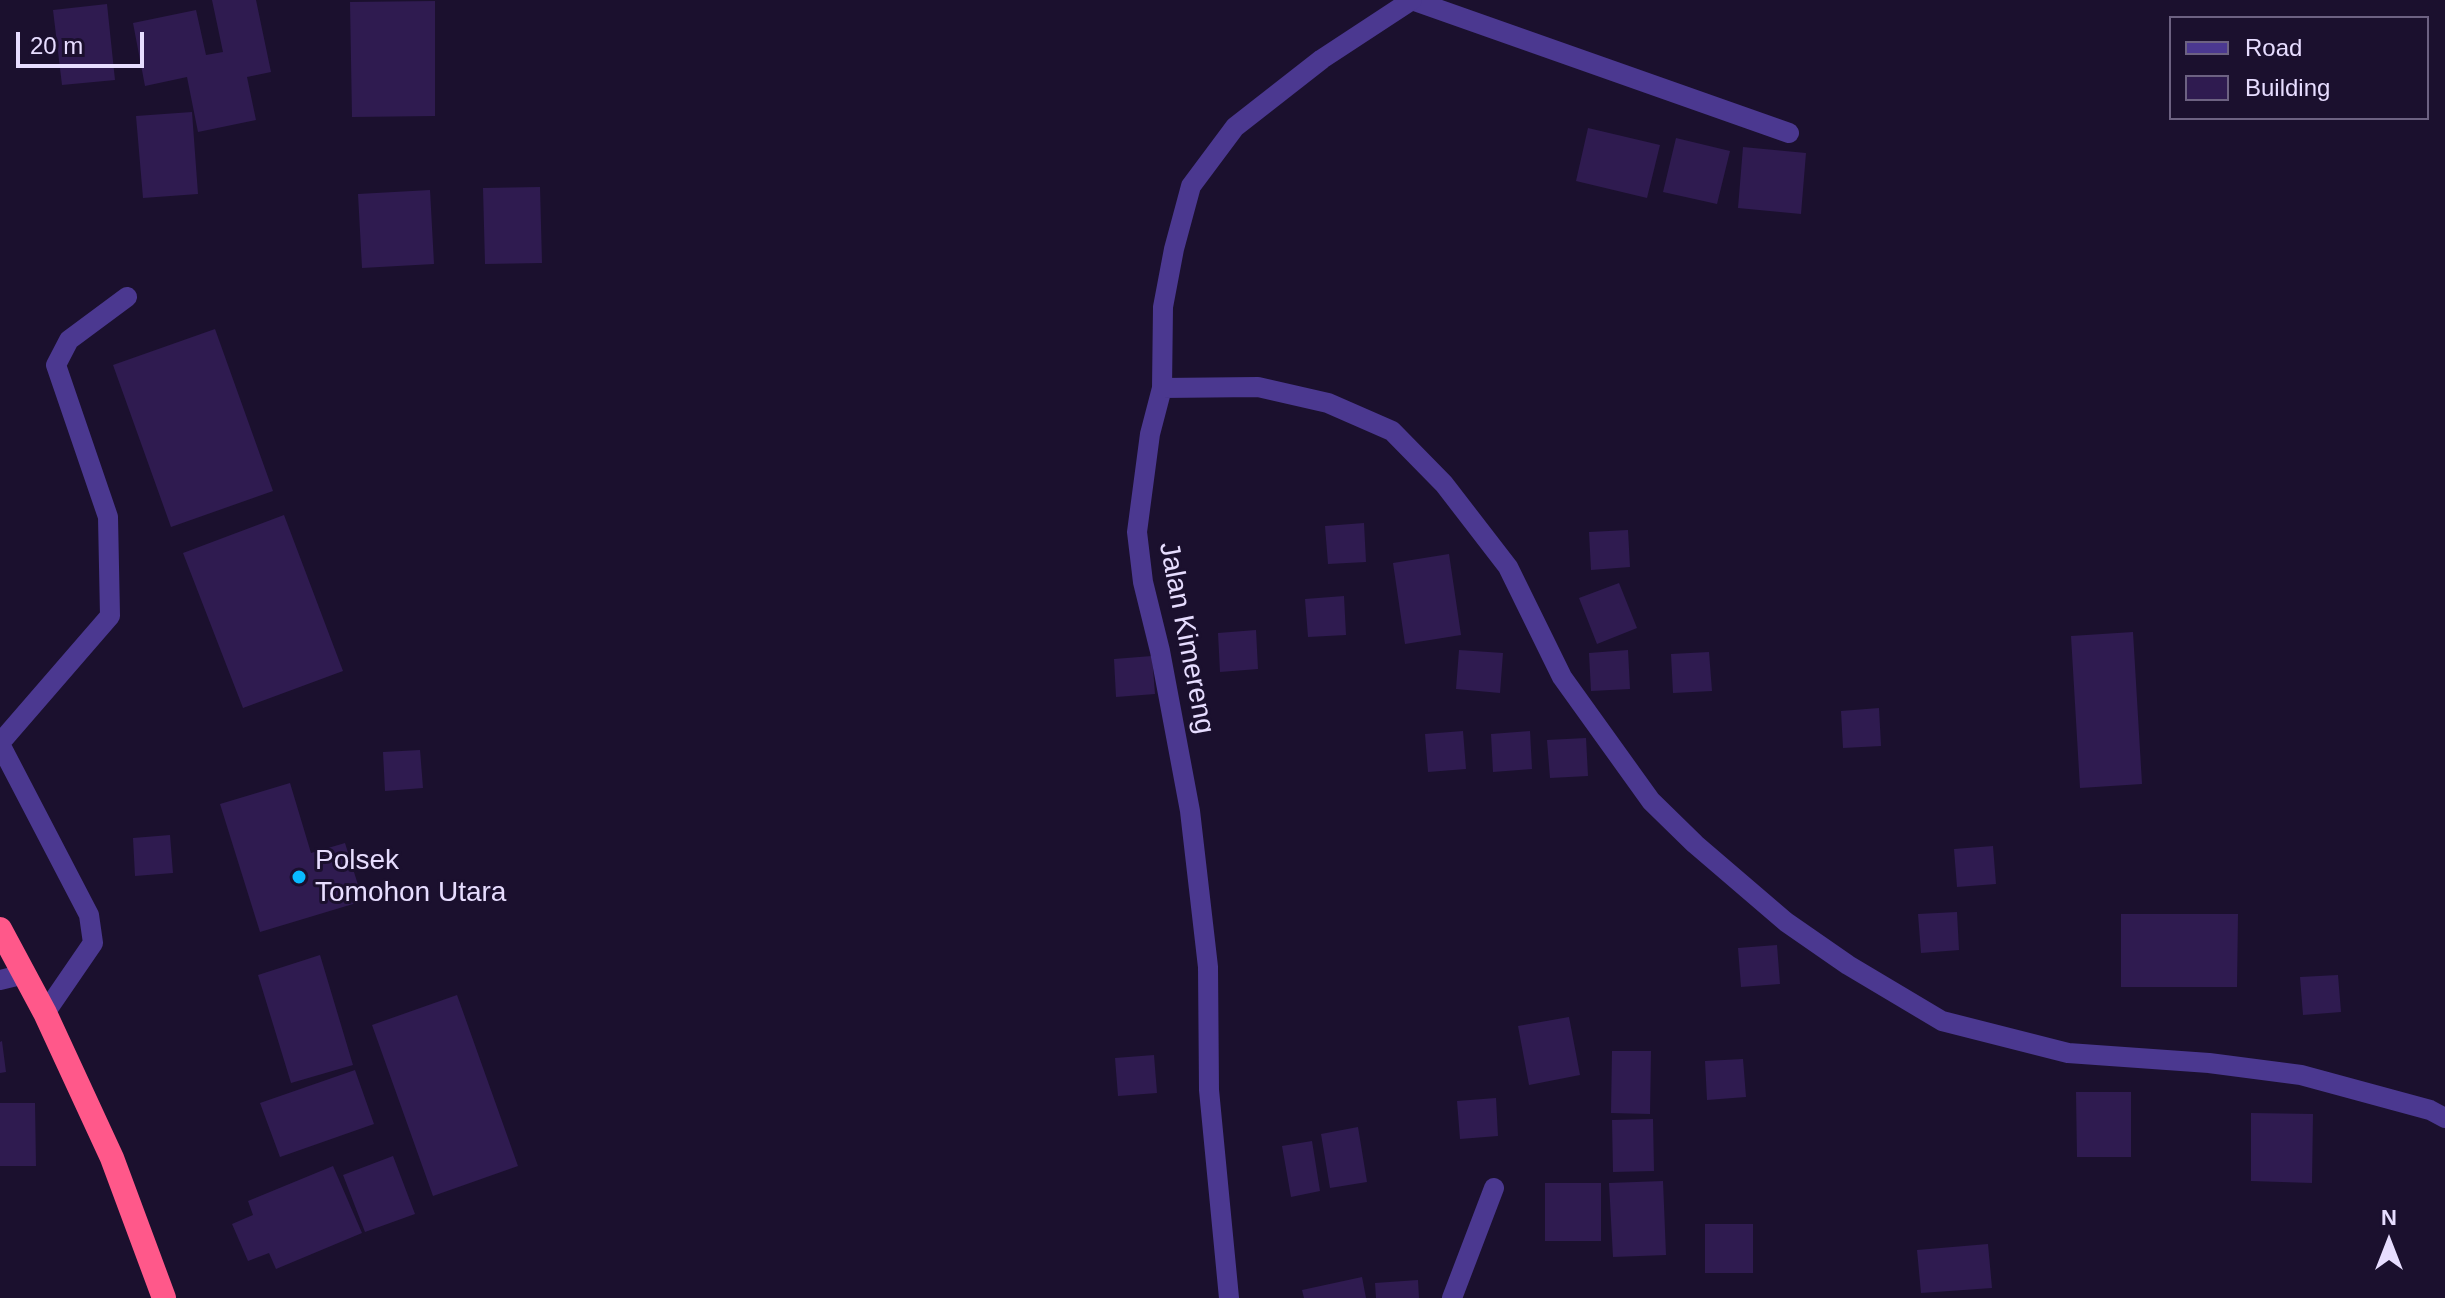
<!DOCTYPE html>
<style>
body{margin:0}
#map{position:relative;width:2445px;height:1298px;overflow:hidden;background:#1b102e;font-family:Helvetica,sans-serif}
canvas{display:block}
.legend{position:absolute;left:2169px;top:16px;width:260px;height:104px;box-sizing:border-box;background:#1b102e;border:2px solid #6d6282;margin:0;padding:10px 14px;list-style:none;font-size:24px;color:#e7ddff}
.legend li{display:flex;align-items:center;gap:16px;height:40px}
.legend b{width:40px;border:2px solid #6d6282}
.north{position:absolute;left:2349px;top:1202px;width:80px;height:80px;-webkit-text-stroke:6px #1b102e;paint-order:stroke;rotate:0deg;font-size:22px;font-weight:700;line-height:32px;text-align:center;color:#e7ddff}
.north::after{content:'';display:block;margin:auto;width:28px;height:36px;background:#e7ddff;clip-path:polygon(50% 0,100% 100%,50% 72%,0 100%)}
.scale{position:absolute;left:16px;top:32px;width:128px;height:36px;box-sizing:border-box;border:4px solid #e7ddff;border-top:0;padding-left:10px;font-size:24px;line-height:28px;white-space:nowrap;color:#e7ddff;-webkit-text-stroke:6px #1b102e;paint-order:stroke}
</style>
<div id="map">
<canvas width="2445" height="1298"></canvas>
<ul class="legend">
<li><b style="height:10px;background:#4b3890"></b>Road</li>
<li><b style="height:22px;background:#2f1b50"></b>Building</li>
</ul>
<div class="north">N</div>
<div class="scale">20 m</div>
</div>
<script>
const ctx = document.querySelector('canvas').getContext('2d');
ctx.lineJoin = 'round';
function fillPath(path, color) {
  ctx.fillStyle = color;
  ctx.fill(path, 'evenodd');
}
function toPath(rows) {
  const path = new Path2D();
  for (const r of rows) {
    path.moveTo(r[0], r[1]);
    for (let i = 2; i < r.length; i += 2) path.lineTo(r[i], r[i + 1]);
  }
  return path;
}
function stroke(path, color, width, dash) {
  ctx.strokeStyle = color;
  ctx.lineWidth = width;
  ctx.lineCap = dash ? 'butt' : 'round';
  ctx.setLineDash(dash || []);
  ctx.stroke(path);
}
function drawText(font, color, halo, rows, align = 'center') {
  ctx.font = font + ' Helvetica,sans-serif';
  ctx.lineWidth = 6;
  ctx.setLineDash([]);
  ctx.textBaseline = 'middle';
  ctx.strokeStyle = halo;
  ctx.fillStyle = color;
  for (const [text, x, y, turn = 0] of rows) {
    ctx.save();
    ctx.translate(x, y);
    ctx.rotate((+turn || 0) * Math.PI / 180);
    ctx.textAlign = isNaN(turn) ? turn : align;
    if (halo) ctx.strokeText(text, 0, 0);
    ctx.fillText(text, 0, 0);
    ctx.restore();
  }
}
fillPath(toPath([
 [212,0,256,0,271,72,247,77,256,120,198,132,187,77,145,86,133,23,196,10,206,55,223,52],
 [435,1,435,116,352,117,350,2],
 [107,4,115,80,62,85,53,10],
 [192,112,198,194,143,198,136,116],
 [1588,128,1660,145,1647,198,1576,181],
 [1676,138,1730,151,1717,204,1663,192],
 [1743,147,1806,153,1801,214,1738,208],
 [540,187,542,263,485,264,483,188],
 [430,190,434,264,362,268,358,194],
 [215,329,273,491,171,527,113,365],
 [284,515,343,671,243,708,183,553],
 [1364,523,1366,562,1328,564,1325,526],
 [1628,530,1630,567,1591,570,1589,532],
 [1449,554,1461,635,1405,644,1393,563],
 [1619,583,1637,628,1597,644,1579,598],
 [1344,596,1346,635,1308,637,1305,599],
 [1256,630,1258,669,1220,672,1218,633],
 [2133,632,2142,784,2080,788,2071,636],
 [1459,650,1503,653,1500,693,1456,689],
 [1628,650,1630,689,1591,691,1589,653],
 [1709,652,1712,691,1673,693,1671,654],
 [1152,656,1155,694,1116,697,1114,659],
 [1879,708,1881,746,1843,748,1841,711],
 [1463,731,1466,769,1428,772,1425,734],
 [1530,731,1532,769,1493,772,1491,734],
 [1586,738,1588,776,1550,778,1547,740],
 [420,750,423,788,385,791,383,752],
 [290,783,311,853,345,843,363,901,260,932,220,804],
 [170,835,173,873,135,876,133,838],
 [1993,846,1996,884,1957,887,1954,849],
 [1957,912,1959,950,1921,953,1918,914],
 [2121,914,2238,914,2237,987,2121,987],
 [1777,945,1780,984,1741,987,1738,948],
 [320,955,353,1065,291,1083,258,975],
 [2338,975,2341,1012,2303,1015,2300,977],
 [457,995,518,1166,433,1196,372,1025],
 [1569,1017,1580,1075,1529,1085,1518,1026],
 [2,1041,6,1072,0,1073,0,1042],
 [1612,1051,1651,1051,1650,1114,1611,1113],
 [1154,1055,1157,1093,1118,1096,1115,1058],
 [1743,1059,1746,1097,1707,1100,1705,1061],
 [355,1070,374,1124,280,1157,260,1103],
 [2076,1092,2131,1092,2131,1157,2077,1157],
 [1496,1098,1498,1136,1460,1139,1457,1101],
 [0,1103,35,1103,36,1166,0,1166],
 [2251,1113,2313,1114,2312,1183,2251,1181],
 [1653,1119,1654,1171,1613,1172,1612,1120],
 [1358,1127,1367,1182,1330,1188,1321,1134],
 [1312,1141,1320,1191,1291,1197,1282,1146],
 [393,1156,415,1214,365,1232,343,1175],
 [333,1166,362,1233,276,1269,269,1253,248,1261,232,1224,253,1215,248,1201],
 [1663,1181,1666,1255,1613,1257,1609,1183],
 [1545,1183,1601,1183,1601,1241,1545,1241],
 [1705,1224,1753,1224,1753,1273,1705,1273],
 [1988,1244,1992,1288,1921,1293,1917,1250],
 [1362,1277,1366,1298,1304,1298,1302,1290],
 [1418,1280,1419,1298,1376,1298,1375,1283]
]), '#2f1b50');
stroke(toPath([
 [1412,0,1789,133],
 [0,743,110,616,108,517,56,365,69,340,127,297],
 [0,744,89,915,93,943,45,1013]
]), '#4b3890', 20);
stroke(toPath([
 [1162,388,1258,387,1328,403,1392,431,1444,484,1508,567,1562,677,1651,801,1695,844,1786,922,1848,965,1942,1021,2068,1053,2209,1063,2301,1075,2430,1110,2445,1118],
 [0,980,25,974],
 [1229,1298,1209,1090,1208,967,1190,811,1160,651,1143,582,1137,532,1150,434,1162,388,1163,307,1174,249,1191,186,1235,127,1322,59,1412,0],
 [1452,1298,1494,1188]
]), '#4b3890', 20);
stroke(toPath([
 [0,929,45,1013,112,1158,164,1298]
]), '#ff588a', 24);
for (const [x, y, r, color] of [
 [299,877,8,"#09baff"]
]) {
  const dot = new Path2D();
  dot.arc(x, y, r, 0, 2 * Math.PI);
  ctx.fillStyle = color;
  ctx.fill(dot);
  stroke(dot, '#1b102e', 3);
}
drawText('28px', '#e7ddff', '#1b102e', [
 ["Jalan Kimereng",1186,638,79]
]);
drawText('28px', '#e7ddff', '#1b102e', [
 ["Polsek",315,861],
 ["Tomohon Utara",315,893]
], 'left');
</script>
